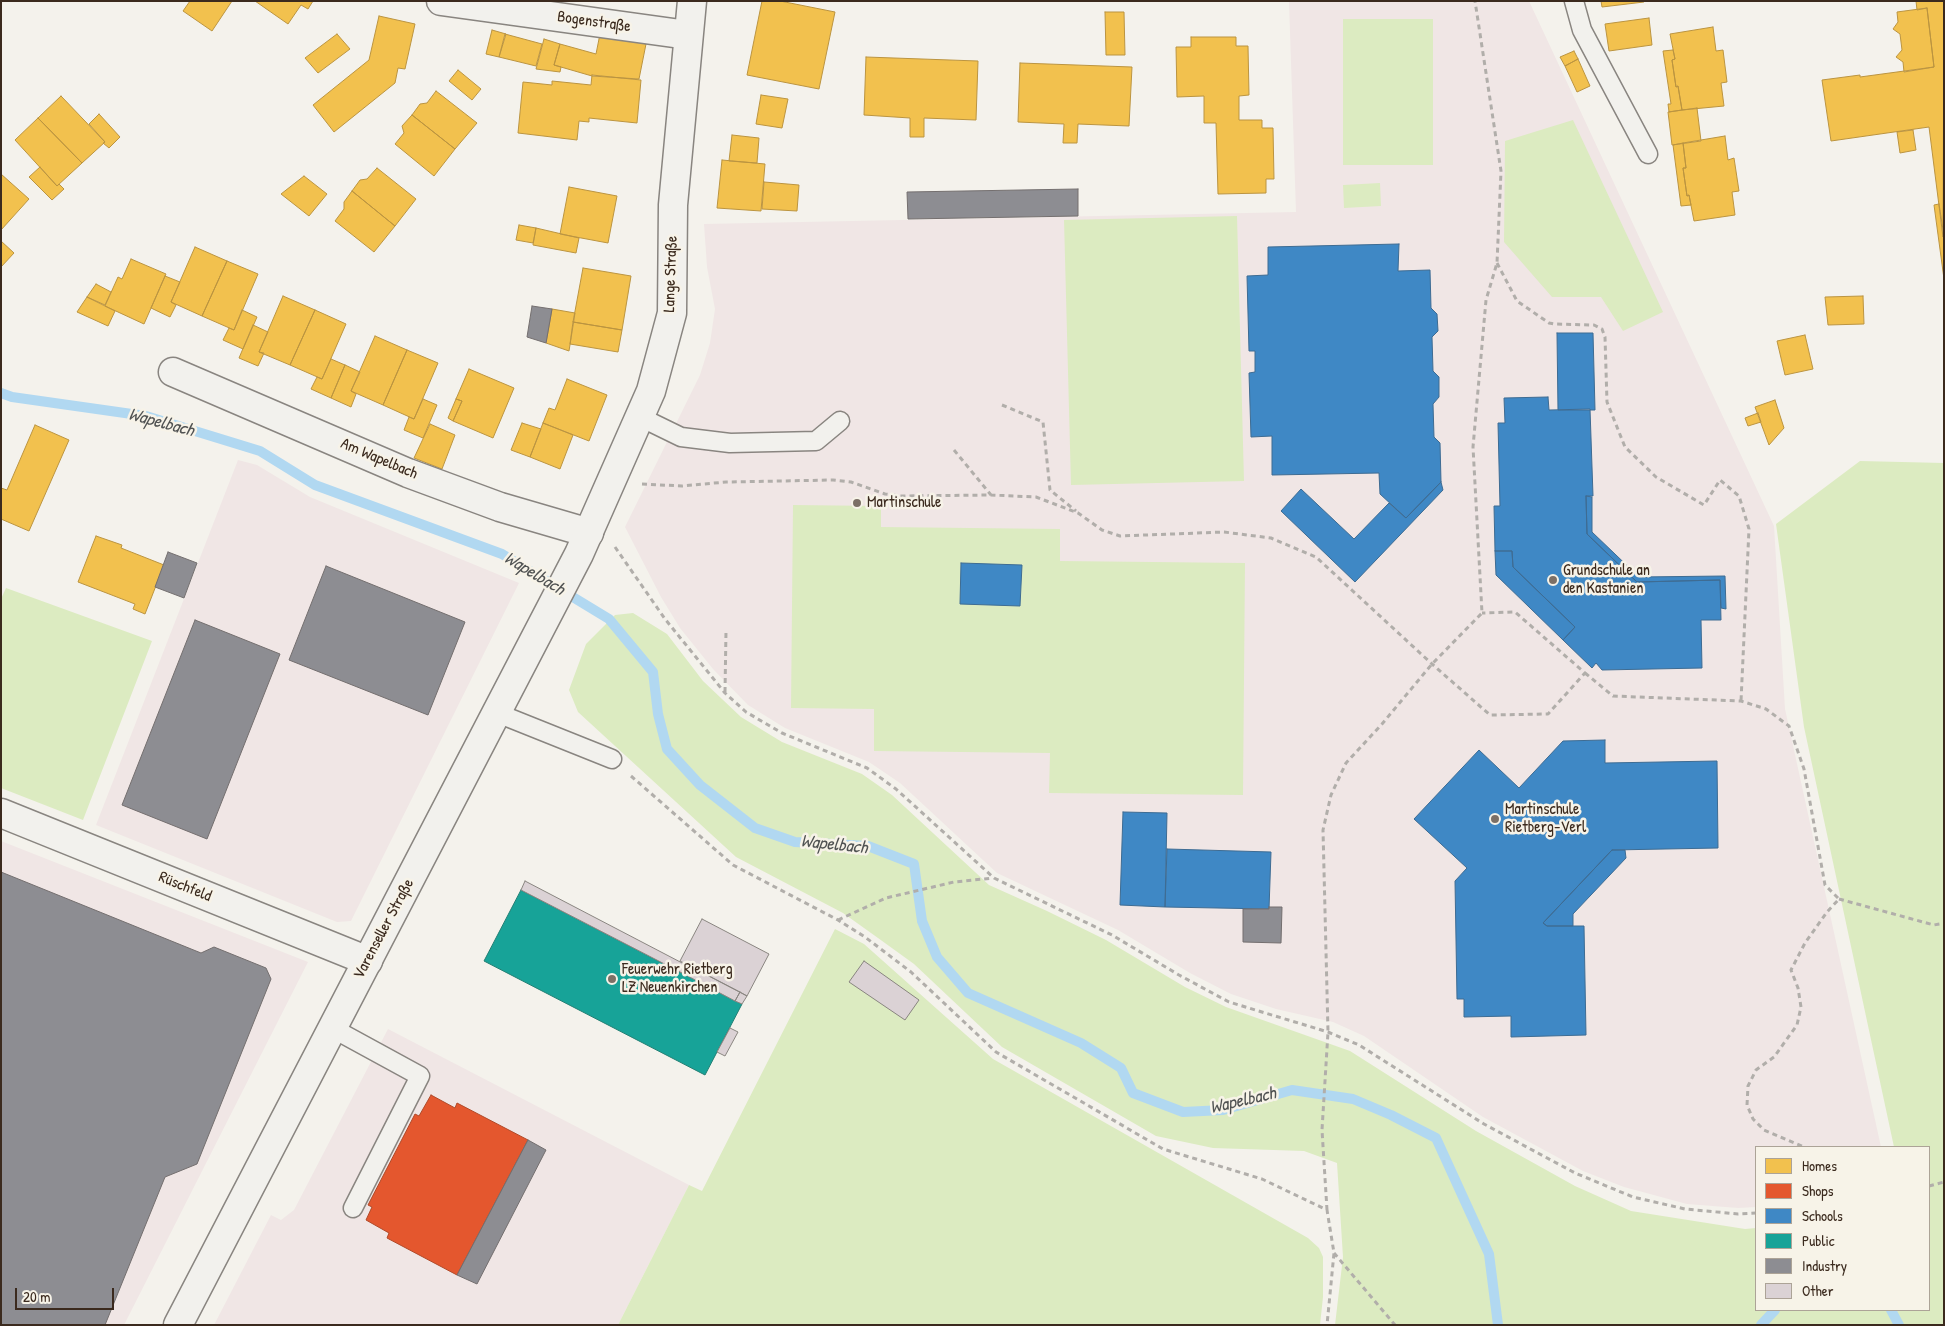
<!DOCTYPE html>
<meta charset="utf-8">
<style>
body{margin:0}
#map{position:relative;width:1945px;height:1326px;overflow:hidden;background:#f4f2ec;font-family:"Patrick Hand",sans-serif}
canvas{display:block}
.frame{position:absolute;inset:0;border:2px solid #3b2a1e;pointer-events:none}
.legend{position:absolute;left:1755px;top:1146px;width:175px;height:165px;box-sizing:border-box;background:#f7f3e8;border:1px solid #aca397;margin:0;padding:6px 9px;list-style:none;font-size:15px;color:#3b2a1e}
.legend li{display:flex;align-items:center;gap:10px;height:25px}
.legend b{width:25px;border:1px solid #aca397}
.scale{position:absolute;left:15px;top:1288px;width:99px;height:22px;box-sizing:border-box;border:2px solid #3b2a1e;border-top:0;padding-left:6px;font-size:15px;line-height:18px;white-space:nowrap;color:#3b2a1e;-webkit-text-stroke:4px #f7f3e8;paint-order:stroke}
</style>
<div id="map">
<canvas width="1945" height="1326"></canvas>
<div class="frame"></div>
<ul class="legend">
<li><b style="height:14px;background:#f2c14e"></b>Homes</li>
<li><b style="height:14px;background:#e4572e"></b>Shops</li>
<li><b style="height:14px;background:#3f88c5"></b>Schools</li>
<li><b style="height:14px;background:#17a398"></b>Public</li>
<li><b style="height:14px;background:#8d8d92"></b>Industry</li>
<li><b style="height:14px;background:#dbd2d5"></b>Other</li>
</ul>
<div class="scale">20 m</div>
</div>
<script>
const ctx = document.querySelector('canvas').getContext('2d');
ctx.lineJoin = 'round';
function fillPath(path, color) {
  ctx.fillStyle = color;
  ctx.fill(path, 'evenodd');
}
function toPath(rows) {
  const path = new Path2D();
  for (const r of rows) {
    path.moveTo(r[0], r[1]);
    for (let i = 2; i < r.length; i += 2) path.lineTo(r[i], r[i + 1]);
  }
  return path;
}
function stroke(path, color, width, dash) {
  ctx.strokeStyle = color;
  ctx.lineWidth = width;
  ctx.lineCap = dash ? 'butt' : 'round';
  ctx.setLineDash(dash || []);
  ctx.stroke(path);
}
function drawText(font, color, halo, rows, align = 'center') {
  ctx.font = font + ' "Patrick Hand",sans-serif';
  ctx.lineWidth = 5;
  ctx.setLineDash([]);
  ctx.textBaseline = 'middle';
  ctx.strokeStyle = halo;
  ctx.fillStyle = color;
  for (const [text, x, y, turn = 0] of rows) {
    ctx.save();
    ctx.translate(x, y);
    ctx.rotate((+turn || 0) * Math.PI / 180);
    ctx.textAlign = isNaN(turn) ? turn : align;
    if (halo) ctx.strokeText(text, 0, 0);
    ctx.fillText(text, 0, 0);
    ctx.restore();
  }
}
fillPath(toPath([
 [1529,1,1774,526,1785,709,1881,1147,1756,1147,1756,1207,1738,1208,1687,1204,1624,1187,1583,1171,1483,1117,1364,1036,1333,1022,1276,1009,1231,994,1190,973,1118,930,997,873,900,783,869,762,785,728,748,705,713,669,680,628,661,597,625,527,700,375,710,343,715,309,707,267,704,224,1296,212,1289,2],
 [238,460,257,465,310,497,519,583,351,921,337,922,96,825],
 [1,841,308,962,124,1325,1,1325],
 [388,1029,689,1185,618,1325,214,1325,271,1215,281,1220,294,1210]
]), '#f0e6e5');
fillPath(toPath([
 [1343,19,1433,19,1433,165,1343,165],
 [1573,120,1663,312,1623,331,1601,297,1552,297,1504,242,1505,141],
 [1380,183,1381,206,1344,208,1343,185],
 [1237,216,1244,481,1071,485,1064,220],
 [1860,461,1944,463,1944,1325,1335,1325,1343,1257,1337,1163,1304,1151,1213,1148,1156,1136,1002,1047,914,964,878,938,843,913,736,857,578,712,569,690,586,644,615,615,633,613,667,634,703,681,741,717,782,742,862,774,892,795,989,885,1047,911,1106,940,1185,987,1226,1007,1350,1051,1476,1131,1575,1186,1631,1211,1745,1229,1756,1228,1756,1310,1929,1310,1929,1147,1894,1147,1804,727,1776,524],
 [793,505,881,506,881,527,1060,529,1060,561,1245,563,1243,795,1049,793,1050,753,874,751,874,709,791,708],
 [6,588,152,641,83,820,1,788,1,599],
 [835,929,864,944,993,1059,1308,1238,1319,1248,1323,1257,1323,1297,1320,1325,618,1325,689,1185,702,1191]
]), '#dcebc1');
const homes = toPath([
 [190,1,232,1,212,31,183,11,190,1],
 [255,1,313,1,308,9,301,5,288,24,255,1],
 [762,1,780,1,835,12,819,89,747,75,762,1],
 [1601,1,1644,1,1644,2,1602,7,1601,1],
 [1916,1,1944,1,1943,237,1929,127,1831,141,1822,80,1860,75,1860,77,1934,67,1927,8,1917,10,1916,1],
 [1927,8,1934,67,1904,72,1903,62,1896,57,1902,50,1900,34,1893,29,1898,22,1897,12,1927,8],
 [1105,12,1124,12,1125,55,1106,55,1105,12],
 [379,16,415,24,405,69,398,68,395,83,334,132,313,105,369,60,379,16],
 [1649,18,1652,45,1609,51,1605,24,1649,18],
 [1713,27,1716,51,1723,50,1727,82,1721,83,1724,106,1682,110,1678,86,1676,87,1672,60,1675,59,1670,34,1713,27],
 [492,30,506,34,499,57,486,54,492,30],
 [337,34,350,49,318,73,305,58,337,34],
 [505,34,542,44,536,66,499,57,505,34],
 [600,34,646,44,639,79,592,76,554,65,560,44,596,54,600,34],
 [1191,37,1236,37,1236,46,1248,46,1249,95,1239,96,1239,120,1262,120,1262,128,1273,128,1274,179,1266,179,1266,193,1218,194,1216,123,1204,123,1204,96,1177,97,1176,47,1191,47,1191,37],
 [544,39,560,44,554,65,561,67,560,72,536,69,544,39],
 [1673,50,1675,59,1672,60,1676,87,1678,86,1682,110,1669,112,1668,104,1671,104,1663,51,1673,50],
 [1574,51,1578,59,1565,66,1560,57,1574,51],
 [866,57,978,61,976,120,924,118,924,137,910,137,910,118,864,115,866,57],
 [1578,59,1590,86,1577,92,1565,66,1578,59],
 [1020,63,1132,67,1129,126,1078,124,1077,143,1063,143,1064,124,1018,122,1020,63],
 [458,70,481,89,472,100,449,81,458,70],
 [592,75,641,80,637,123,589,118,589,122,579,121,577,140,518,133,523,82,552,85,552,81,591,85,592,75],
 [436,91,477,123,455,149,412,115,420,104,427,103,436,91],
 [761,95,788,99,782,128,756,124,761,95],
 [61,96,105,142,82,163,38,118,61,96],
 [1697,108,1701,141,1672,145,1668,112,1697,108],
 [99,114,120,137,109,148,103,143,105,142,89,124,99,114],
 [412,115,455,149,434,176,395,144,404,133,402,126,412,115],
 [38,118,82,163,57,186,15,140,38,118],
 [1913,130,1916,150,1900,153,1897,132,1913,130],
 [732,135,759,138,757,163,729,161,732,135],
 [1725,136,1728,160,1734,158,1739,191,1732,192,1735,215,1694,221,1689,195,1687,196,1683,168,1686,168,1683,143,1725,136],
 [1683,143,1686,168,1683,168,1687,196,1689,195,1691,205,1681,206,1673,145,1683,143],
 [722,160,765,164,761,211,717,208,722,160],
 [40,167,57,186,59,184,64,189,52,200,29,177,40,167],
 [377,168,416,199,395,226,352,191,360,180,367,179,377,168],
 [1,174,29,199,1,230,1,174],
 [304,176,327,194,309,216,281,194,304,176],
 [764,182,799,185,797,211,762,209,764,182],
 [569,187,617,196,608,243,560,234,569,187],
 [352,191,395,226,374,252,335,221,344,209,344,202,352,191],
 [1939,204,1944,236,1944,279,1934,205,1939,204],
 [519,225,536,228,533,243,516,240,519,225],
 [536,228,579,238,576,253,533,245,536,228],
 [1,241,14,253,1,267,1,241],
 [195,247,227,261,202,316,171,302,195,247],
 [131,259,166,274,144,324,105,306,118,277,122,279,131,259],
 [227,261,258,274,234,330,202,316,227,261],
 [583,268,631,276,622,330,573,322,583,268],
 [165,276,180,282,171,302,176,305,170,317,151,308,165,276],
 [96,284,111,292,105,305,87,297,96,284],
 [283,296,315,310,290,365,259,352,283,296],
 [1863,296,1864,324,1828,325,1825,297,1863,296],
 [87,297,115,311,108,326,77,312,87,297],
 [552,309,575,313,569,351,546,343,552,309],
 [242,310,257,317,243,349,223,340,229,328,234,330,242,310],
 [315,310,346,324,322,379,290,365,315,310],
 [573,322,622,330,618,352,570,344,573,322],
 [253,325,268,332,259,352,264,353,258,366,239,358,253,325],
 [1805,335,1813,369,1785,375,1777,341,1805,335],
 [375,336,407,350,383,405,351,391,375,336],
 [407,350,438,363,414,419,383,405,407,350],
 [331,359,345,365,331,398,311,389,317,377,322,379,331,359],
 [345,365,360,372,351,391,356,394,351,407,331,398,345,365],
 [469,369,514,388,493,438,453,421,462,401,456,399,469,369],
 [567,379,607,395,589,441,543,423,549,408,555,410,567,379],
 [423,399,437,405,423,438,404,430,409,417,414,419,423,399],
 [456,399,462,401,453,421,448,418,456,399],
 [1775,400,1784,428,1769,445,1755,407,1775,400],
 [1758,413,1761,422,1748,426,1745,418,1758,413],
 [522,423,541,429,530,457,511,450,522,423],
 [543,423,573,435,560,469,530,457,543,423],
 [430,424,455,435,442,469,414,458,430,424],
 [35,425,69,440,29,531,1,519,1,488,7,490,35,425],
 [96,536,122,545,121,548,164,565,145,614,133,609,135,604,78,582,96,536]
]);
fillPath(homes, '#f2c14e');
stroke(homes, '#bb9440', 1);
const shops = toPath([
 [431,1095,455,1108,457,1103,528,1140,457,1275,387,1238,389,1233,366,1220,372,1207,368,1205,415,1114,419,1116,431,1095]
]);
fillPath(shops, '#e4572e');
stroke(shops, '#b14a29', 1);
const schools = toPath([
 [1399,244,1398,271,1430,270,1431,308,1437,314,1438,331,1432,337,1433,371,1439,377,1439,397,1433,404,1434,437,1440,443,1441,482,1406,518,1380,494,1379,473,1272,475,1272,436,1251,437,1249,373,1255,372,1255,351,1249,351,1247,276,1268,275,1268,247,1399,244],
 [1557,333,1593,333,1595,410,1558,410,1557,333],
 [1548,397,1549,410,1590,409,1593,496,1586,496,1587,534,1637,582,1720,580,1721,620,1701,620,1702,668,1602,670,1596,663,1592,668,1563,640,1575,627,1513,567,1512,551,1495,551,1494,506,1500,506,1498,423,1505,423,1504,398,1548,397],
 [1441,482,1443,490,1355,582,1281,511,1301,489,1354,539,1389,503,1406,518,1441,482],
 [1586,496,1592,497,1592,532,1639,577,1725,576,1726,609,1721,608,1720,580,1637,582,1587,534,1586,496],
 [1495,551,1512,551,1513,567,1575,627,1563,640,1496,575,1495,551],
 [961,563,1022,565,1020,606,960,604,961,563],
 [1605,740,1605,763,1717,761,1718,848,1612,850,1543,923,1547,926,1584,926,1586,1035,1511,1037,1511,1016,1464,1017,1464,999,1457,999,1455,881,1467,868,1414,819,1479,750,1519,788,1563,741,1605,740],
 [1123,812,1167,813,1165,907,1120,905,1123,812],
 [1167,849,1271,852,1269,909,1165,907,1167,849],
 [1612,850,1625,850,1626,858,1573,914,1573,926,1547,926,1543,923,1612,850]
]);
fillPath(schools, '#3f88c5');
stroke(schools, '#3e6c93', 1);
const public = toPath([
 [521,890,742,1004,705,1075,484,961,521,890]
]);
fillPath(public, '#17a398');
stroke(public, '#227f73', 1);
const industry = toPath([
 [1078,189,1078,216,908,219,907,192,1078,189],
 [532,306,552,309,546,343,527,337,532,306],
 [168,552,197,563,184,598,155,587,168,552],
 [326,566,465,622,428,715,289,660,326,566],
 [195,620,280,654,207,839,122,805,195,620],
 [1,872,201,953,214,947,266,968,271,979,197,1164,165,1177,105,1325,1,1325,1,872],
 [1269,907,1282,907,1281,943,1243,942,1243,909,1269,909,1269,907],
 [528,1140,546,1150,477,1284,457,1275,528,1140]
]);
fillPath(industry, '#8d8d92');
stroke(industry, '#746f6f', 1);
stroke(toPath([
 [1,393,12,397,146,416,260,451,315,485,502,554,609,619,653,672,658,714,667,749,700,785,755,828,795,842,868,846,914,864,922,921,937,957,968,993,1081,1043,1121,1068,1133,1093,1183,1112,1223,1110,1292,1090,1353,1099,1391,1115,1436,1138,1489,1254,1498,1325],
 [1891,1310,1899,1325],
 [1761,1325,1775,1310]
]), '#b1d8f1', 10);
const building = toPath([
 [525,881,686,965,682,973,521,890,525,881],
 [702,919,769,954,747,996,680,961,702,919],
 [864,961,919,1000,905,1020,849,982,864,961],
 [686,964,740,992,735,1001,682,973,686,964],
 [740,992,747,996,742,1004,735,1001,740,992],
 [730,1028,738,1032,725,1056,717,1052,730,1028]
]);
fillPath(building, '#dbd2d5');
stroke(building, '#898580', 1);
const lane = toPath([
 [1574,1,1582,30,1648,154],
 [640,417,681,437,730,443,816,441,840,421],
 [497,713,612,759],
 [332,1028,420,1076,353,1208]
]);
const street = toPath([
 [441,1,688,35],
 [173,372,408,473,500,507,589,533],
 [1,813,368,961]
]);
const secondary = toPath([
 [178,1325,579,554,651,391,672,313,673,205,692,1]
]);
stroke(lane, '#898580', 21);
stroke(street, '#898580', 31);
stroke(secondary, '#898580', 31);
stroke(toPath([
 [1497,263,1517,301,1549,323,1554,324,1594,325,1602,329,1605,337,1607,402,1625,447,1656,477,1704,505,1720,480,1739,496,1749,529,1741,701],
 [1002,405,1043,422,1050,490,1076,511],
 [954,450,991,495],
 [642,484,682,486,726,482,833,480,851,482,885,494,900,496,991,495,1036,497,1078,513,1102,530,1120,536,1224,532,1271,538,1316,557,1432,664,1490,715,1548,714,1585,673,1515,612,1482,613],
 [615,547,665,619,725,693,746,712,782,733,867,768,896,789,994,878,1112,935,1179,975,1229,1002,1328,1032,1359,1045,1484,1124,1575,1173,1633,1197,1685,1209,1738,1214,1756,1213],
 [1585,673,1613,696,1741,701,1766,709,1789,726,1804,769,1825,885,1839,899,1827,912,1805,943,1791,970,1798,988,1801,1007,1797,1025,1774,1057,1756,1070,1748,1086,1747,1105,1753,1119,1764,1130,1804,1147],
 [725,692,726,631],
 [631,776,733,865,838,920,865,937,911,972,996,1052,1163,1149,1262,1179,1327,1210,1334,1253,1327,1325],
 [1839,899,1934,925,1944,923],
 [838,920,886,898,954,882,993,878],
 [1929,1186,1944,1182],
 [1327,1210,1322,1130,1328,1032,1323,830,1331,795,1346,763,1382,724,1432,664,1482,613,1473,447,1486,300,1497,263,1501,171,1475,1],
 [1334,1253,1395,1325]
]), '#b1aeaa', 3, [5, 4]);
stroke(lane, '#f2f1ed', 18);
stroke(street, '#f2f1ed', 28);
stroke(secondary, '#f2f1ed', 28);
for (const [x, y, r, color] of [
 [857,503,5,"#7c7066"],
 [1553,580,5,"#7c7066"],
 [1495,819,5,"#7c7066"],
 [612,979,5,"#7c7066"]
]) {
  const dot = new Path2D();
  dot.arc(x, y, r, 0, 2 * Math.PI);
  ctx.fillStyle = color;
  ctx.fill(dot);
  stroke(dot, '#f7f3e8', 2);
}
drawText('16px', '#3b2a1e', '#f7f3e8', [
 ["Bogenstraße",594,22,8],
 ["Lange Straße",671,274,-88],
 ["Am Wapelbach",379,459,23],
 ["Rüschfeld",185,887,22],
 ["Varenseller Straße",384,929,-62]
]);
drawText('16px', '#3b2a1e', '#f7f3e8', [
 ["Martinschule",867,503],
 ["Grundschule an",1563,571],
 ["den Kastanien",1563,589],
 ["Martinschule",1505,810],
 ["Rietberg-Verl",1505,828],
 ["Feuerwehr Rietberg",622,970],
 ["LZ Neuenkirchen",622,988]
], 'left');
drawText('italic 18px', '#515353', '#f7f3e8', [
 ["Wapelbach",161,423,15],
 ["Wapelbach",534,574,31],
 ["Wapelbach",834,845,6],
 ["Wapelbach",1243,1101,-13]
]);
</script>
